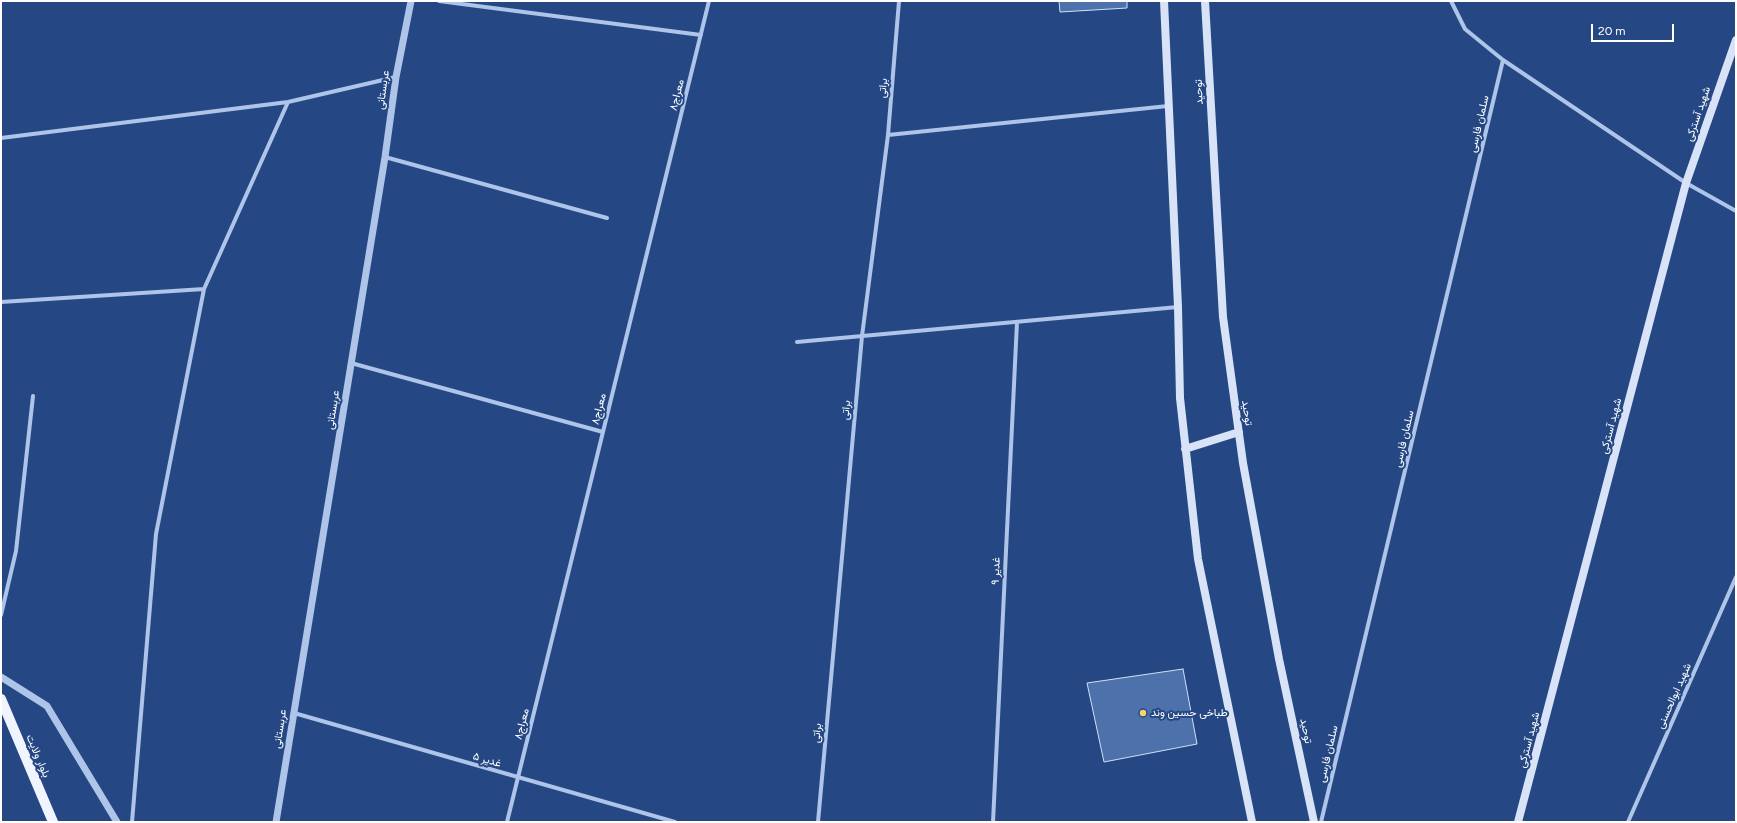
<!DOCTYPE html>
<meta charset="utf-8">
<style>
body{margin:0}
#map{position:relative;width:1737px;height:823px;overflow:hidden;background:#254884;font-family:Figtree,sans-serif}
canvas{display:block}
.frame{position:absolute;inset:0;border:2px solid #fff;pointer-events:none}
.scale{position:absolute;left:1591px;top:24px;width:83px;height:18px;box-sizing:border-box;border:2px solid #fff;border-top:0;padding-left:5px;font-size:12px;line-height:14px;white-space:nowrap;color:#fff;-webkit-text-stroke:3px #254884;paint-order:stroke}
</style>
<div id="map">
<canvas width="1737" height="823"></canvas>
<div class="frame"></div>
<div class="scale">20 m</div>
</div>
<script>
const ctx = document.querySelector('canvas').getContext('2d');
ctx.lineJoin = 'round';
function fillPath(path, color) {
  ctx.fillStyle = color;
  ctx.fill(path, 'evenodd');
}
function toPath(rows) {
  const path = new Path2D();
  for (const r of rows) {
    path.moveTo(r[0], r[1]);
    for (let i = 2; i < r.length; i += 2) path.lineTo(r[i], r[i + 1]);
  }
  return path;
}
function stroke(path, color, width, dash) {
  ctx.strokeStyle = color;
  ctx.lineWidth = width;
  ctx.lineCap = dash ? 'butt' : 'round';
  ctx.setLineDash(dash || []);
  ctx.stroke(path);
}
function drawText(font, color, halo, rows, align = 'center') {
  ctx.font = font + ' Figtree,Vazirmatn,sans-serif';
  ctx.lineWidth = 4;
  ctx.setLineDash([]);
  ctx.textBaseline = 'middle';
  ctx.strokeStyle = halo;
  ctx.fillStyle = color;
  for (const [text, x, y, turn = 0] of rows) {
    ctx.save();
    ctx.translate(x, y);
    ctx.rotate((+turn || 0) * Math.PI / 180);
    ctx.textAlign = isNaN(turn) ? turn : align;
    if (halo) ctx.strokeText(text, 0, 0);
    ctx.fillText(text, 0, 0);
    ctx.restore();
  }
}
const building = toPath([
 [1059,1,1127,1,1127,8,1060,12,1059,1],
 [1183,669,1197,744,1104,762,1087,683,1183,669]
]);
fillPath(building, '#4d71ab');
stroke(building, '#d1e0f6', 1);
stroke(toPath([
 [439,1,701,35],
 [1451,1,1465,29,1503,60,1686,183,1736,211],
 [888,135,1168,106],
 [1,138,288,102,396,77],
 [385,157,607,218],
 [1,302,204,289],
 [797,342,1178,307],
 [351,363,603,432],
 [1,615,16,551,33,396],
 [294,713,675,822],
 [132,822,156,534,204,289,288,102],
 [507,822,709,1],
 [818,822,862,336,888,135,899,1],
 [993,822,1017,322],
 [1321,822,1503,60],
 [1628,822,1736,577]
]), '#aec4e8', 4);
stroke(toPath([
 [1,677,47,706,117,822],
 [276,822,385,157,396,77,411,1]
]), '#aec4e8', 7);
stroke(toPath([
 [1164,1,1178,307,1180,398,1198,559,1252,822],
 [1205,1,1223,317,1243,463,1279,659,1314,822],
 [1185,449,1239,432],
 [1518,822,1686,183,1736,40]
]), '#d8e3f7', 8);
stroke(toPath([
 [1,699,53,822]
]), '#f0f4fe', 10);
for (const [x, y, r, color] of [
 [1143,713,4,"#f2d472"]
]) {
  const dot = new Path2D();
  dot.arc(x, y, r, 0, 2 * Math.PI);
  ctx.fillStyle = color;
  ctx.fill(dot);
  stroke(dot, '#254884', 1.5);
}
drawText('11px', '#fff', '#254884', [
 ["براتی",883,88,-85],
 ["عربستانی",383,90,-82],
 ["توحید",1199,92,-93],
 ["معراج۸",677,95,-76],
 ["شهید آسترکی",1698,114,-71],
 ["سلمان فارسی",1479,124,-77],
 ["معراج۸",599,409,-76],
 ["عربستانی",333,410,-81],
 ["براتی",846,410,-85],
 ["توحید",1247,413,82],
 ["شهید آسترکی",1611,426,-75],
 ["سلمان فارسی",1404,439,-77],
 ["غدیر ۹",996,571,-87],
 ["شهید ابوالحسنی",1674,696,-66],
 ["معراج۸",522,724,-76],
 ["عربستانی",280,729,-81],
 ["توحید",1306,731,78],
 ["براتی",817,733,-85],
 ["شهید آسترکی",1529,740,-75],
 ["سلمان فارسی",1328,754,-77],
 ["بلوار ولایت",38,756,67],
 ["غدیر ۵",487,760,16]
]);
drawText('11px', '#fff', '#254884', [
 ["طباخی حسین وند",1151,713]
], 'left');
</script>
